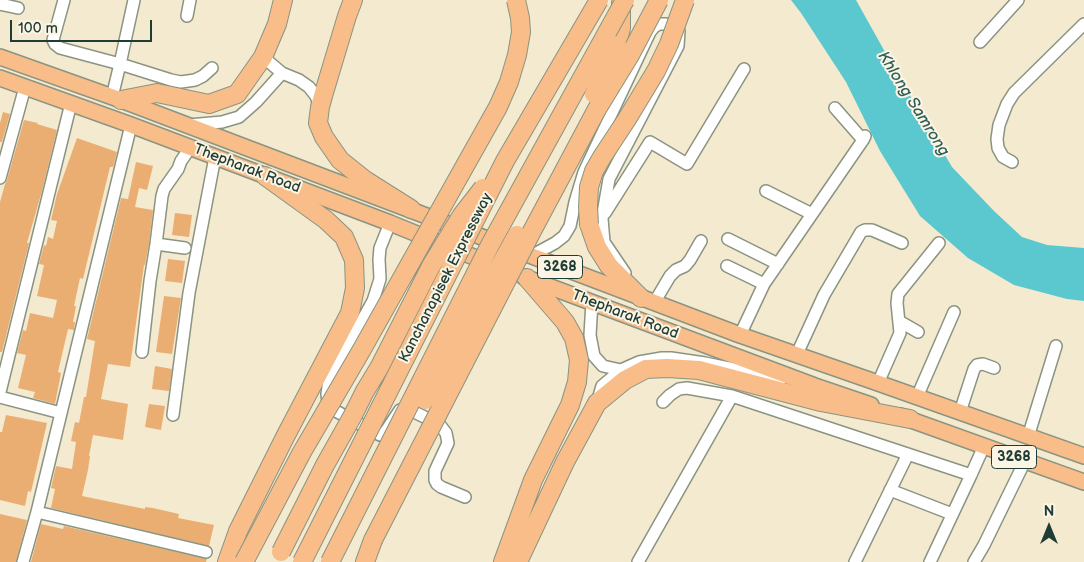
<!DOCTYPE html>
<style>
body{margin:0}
#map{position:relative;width:1084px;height:562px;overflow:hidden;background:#f4ead0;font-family:"Balsamiq Sans",sans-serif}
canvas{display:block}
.north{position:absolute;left:1024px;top:502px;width:50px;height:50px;-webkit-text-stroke:4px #fcf5e5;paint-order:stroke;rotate:0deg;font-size:14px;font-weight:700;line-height:20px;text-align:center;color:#1f3d34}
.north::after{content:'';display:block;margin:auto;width:18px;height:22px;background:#1f3d34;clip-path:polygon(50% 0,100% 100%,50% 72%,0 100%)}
.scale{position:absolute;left:10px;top:20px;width:142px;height:22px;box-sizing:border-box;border:2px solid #1f3d34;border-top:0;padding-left:6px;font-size:15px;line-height:18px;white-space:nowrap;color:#1f3d34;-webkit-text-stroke:4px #fcf5e5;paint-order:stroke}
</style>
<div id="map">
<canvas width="1084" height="562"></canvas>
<div class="north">N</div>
<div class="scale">100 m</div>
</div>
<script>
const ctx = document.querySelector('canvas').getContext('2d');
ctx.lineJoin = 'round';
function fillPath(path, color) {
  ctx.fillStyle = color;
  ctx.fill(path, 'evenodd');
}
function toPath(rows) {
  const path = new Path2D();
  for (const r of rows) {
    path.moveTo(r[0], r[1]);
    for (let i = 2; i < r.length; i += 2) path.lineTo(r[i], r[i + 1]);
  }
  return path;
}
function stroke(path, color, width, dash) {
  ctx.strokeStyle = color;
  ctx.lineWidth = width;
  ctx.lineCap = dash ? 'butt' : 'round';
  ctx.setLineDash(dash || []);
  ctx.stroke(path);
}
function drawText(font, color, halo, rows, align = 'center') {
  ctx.font = font + ' "Balsamiq Sans",sans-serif';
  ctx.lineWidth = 4;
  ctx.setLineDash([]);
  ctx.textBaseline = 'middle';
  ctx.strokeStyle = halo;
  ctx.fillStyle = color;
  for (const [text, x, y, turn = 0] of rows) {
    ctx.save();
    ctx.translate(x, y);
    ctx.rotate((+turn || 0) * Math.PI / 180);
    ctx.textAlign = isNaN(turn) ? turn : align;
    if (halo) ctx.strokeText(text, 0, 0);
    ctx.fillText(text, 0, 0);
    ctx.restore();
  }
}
fillPath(toPath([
 [791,0,856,0,899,77,952,167,994,211,1022,237,1047,245,1084,248,1084,301,1067,299,1014,285,968,258,920,216,880,151,846,82,801,13]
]), '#5ac8ce');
fillPath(toPath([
 [3,112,10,114,2,142,0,142,0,123],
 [24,120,38,123,37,124,57,130,42,191,27,243,29,243,2,352,0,352,0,202,5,184,7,180],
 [77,138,117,152,113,167,110,167,83,279,80,278,74,306,76,306,73,322,75,322,74,330,68,329,58,372,61,373,55,404,33,398,35,392,18,388,26,355,17,353,23,330,26,331,30,313,53,318,57,300,37,296,44,265,39,264,44,245,46,246,48,237,53,239,57,221,51,220,57,194],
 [136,162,153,166,147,190,139,188,135,207,153,210,149,243,145,265,144,265,130,367,108,364,101,399,128,404,123,440,93,435,89,456,90,456,88,470,82,496,145,509,145,507,153,508,179,514,178,518,214,525,209,546,51,508,55,489,51,488,56,466,72,469,76,442,71,441,75,422,79,423,84,397,86,397,95,341,87,339,121,198,128,199],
 [175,213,192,215,189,237,172,235],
 [168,259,185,261,182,283,165,281],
 [164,296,181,298,172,354,156,352],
 [155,366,172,369,169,391,152,389],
 [149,404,165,406,161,430,145,427],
 [6,415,47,423,31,492,28,491,25,506,0,500,0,432,2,432],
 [0,514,27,520,16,562,0,562],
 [41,524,63,529,64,526,207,559,206,562,31,562]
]), '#eaae72');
const minor = toPath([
 [64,0,53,40,55,44,60,48,120,64,171,80,181,82,195,80,203,76,212,68],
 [0,4,18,8],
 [187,16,190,0],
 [980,42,1018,0],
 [282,73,299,80,309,87,316,96,320,107],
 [112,97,120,64,134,0],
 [835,108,863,140],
 [189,125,222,122,239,117,256,102,282,73,263,57],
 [1012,162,1003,157,998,148,997,139,999,125,1007,104,1014,93,1084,24],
 [0,178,25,87],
 [766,191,812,214],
 [605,213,650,142,687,164,744,69],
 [390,223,380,248,379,259,380,279,373,301,329,380,327,394,328,403,332,409,380,435,386,431,400,410,408,409,439,424,446,433,448,443,435,471,435,480,437,484,441,487,465,497],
 [728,239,778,264],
 [156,244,185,248],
 [531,256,555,243,564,236,570,226,575,202,584,172,650,32,654,27,659,24,665,24,671,25,679,31,678,46,609,179,602,219,604,242,625,273],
 [727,266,764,284],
 [592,302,590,335,594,356,603,366,621,370],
 [654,303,670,276,676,270,685,266,690,260,701,241],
 [899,321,918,332],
 [740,335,764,284,863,140,865,136],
 [142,352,150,281,156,244,162,196,164,189,178,169,181,161,190,148],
 [797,354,824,295,861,232,865,230,872,230,902,243],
 [878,383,900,333,897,303,898,294,939,243],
 [0,392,71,103],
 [0,397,61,413],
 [917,397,954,312],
 [663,402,670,395,679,389,687,388,732,396,971,475,984,446],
 [597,403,602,386,621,370,639,362,662,358,671,358,705,363,781,379],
 [960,412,974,369,977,365,983,364,994,368],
 [173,415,189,293,215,157],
 [1028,437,1056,346],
 [890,490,952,514],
 [37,512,206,552],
 [23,562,37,512,131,125],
 [638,562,732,396],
 [855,562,908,454],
 [930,562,971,475],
 [974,562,984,545,1025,461]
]);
const major = toPath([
 [0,57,121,100,740,335,878,383,1084,456],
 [0,78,131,125,390,223,491,264],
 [524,277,815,386,871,405],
 [900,416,1084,482]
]);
const highway = toPath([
 [353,0,347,16,323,96,320,107,318,123,324,137,340,160,365,180,411,209],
 [617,45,621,28,621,3],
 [121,100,157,93,209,104,237,94,263,57,277,24,283,0],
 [589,224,597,247,609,266,641,298],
 [227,562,238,531,285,437,350,313,355,288,354,260,344,237,326,220,265,176],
 [365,562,373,540],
 [503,562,533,480,570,405,577,382,579,360,574,338,565,322,527,278],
 [518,562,565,462,597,403,625,380,646,369,667,368,699,370,821,402,910,419]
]);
stroke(minor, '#8a9482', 14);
stroke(major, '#8a9482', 18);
stroke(highway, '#8a9482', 20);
stroke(minor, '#fff', 11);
stroke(major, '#f8bd88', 15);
stroke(highway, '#f8bd88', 18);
const highwayBridge = toPath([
 [594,94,617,45],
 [589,224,588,207,589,187,594,171,602,157,627,119,656,71,669,44,685,0],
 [425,400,517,235],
 [373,540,531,233,597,109,630,55,659,0],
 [281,552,325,465,352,417,365,391,379,368,431,266,462,215,483,188],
 [244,562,302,452,361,351,498,107,509,82,517,55,521,32,520,18,516,0],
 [302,562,505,161,599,0],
 [330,562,490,245,625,0]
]);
stroke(highwayBridge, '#8a9482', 20, []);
stroke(highwayBridge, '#f8bd88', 18);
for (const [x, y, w] of [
 [560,267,45],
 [1014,457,45]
]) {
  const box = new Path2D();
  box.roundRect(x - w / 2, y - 11.5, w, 23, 4);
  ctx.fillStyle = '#fcf5e5';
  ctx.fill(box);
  stroke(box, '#1f3d34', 1);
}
drawText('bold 14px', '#1f3d34', null, [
 ["3268",560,267],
 ["3268",1014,457]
]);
drawText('15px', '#1f3d34', '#fcf5e5', [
 ["Thepharak Road",247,169,21],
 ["Kanchanapisek Expressway",446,278,-63],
 ["Thepharak Road",625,315,21]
]);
drawText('italic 16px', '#2e605a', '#fcf5e5', [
 ["Khlong Samrong",913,104,58]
]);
</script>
